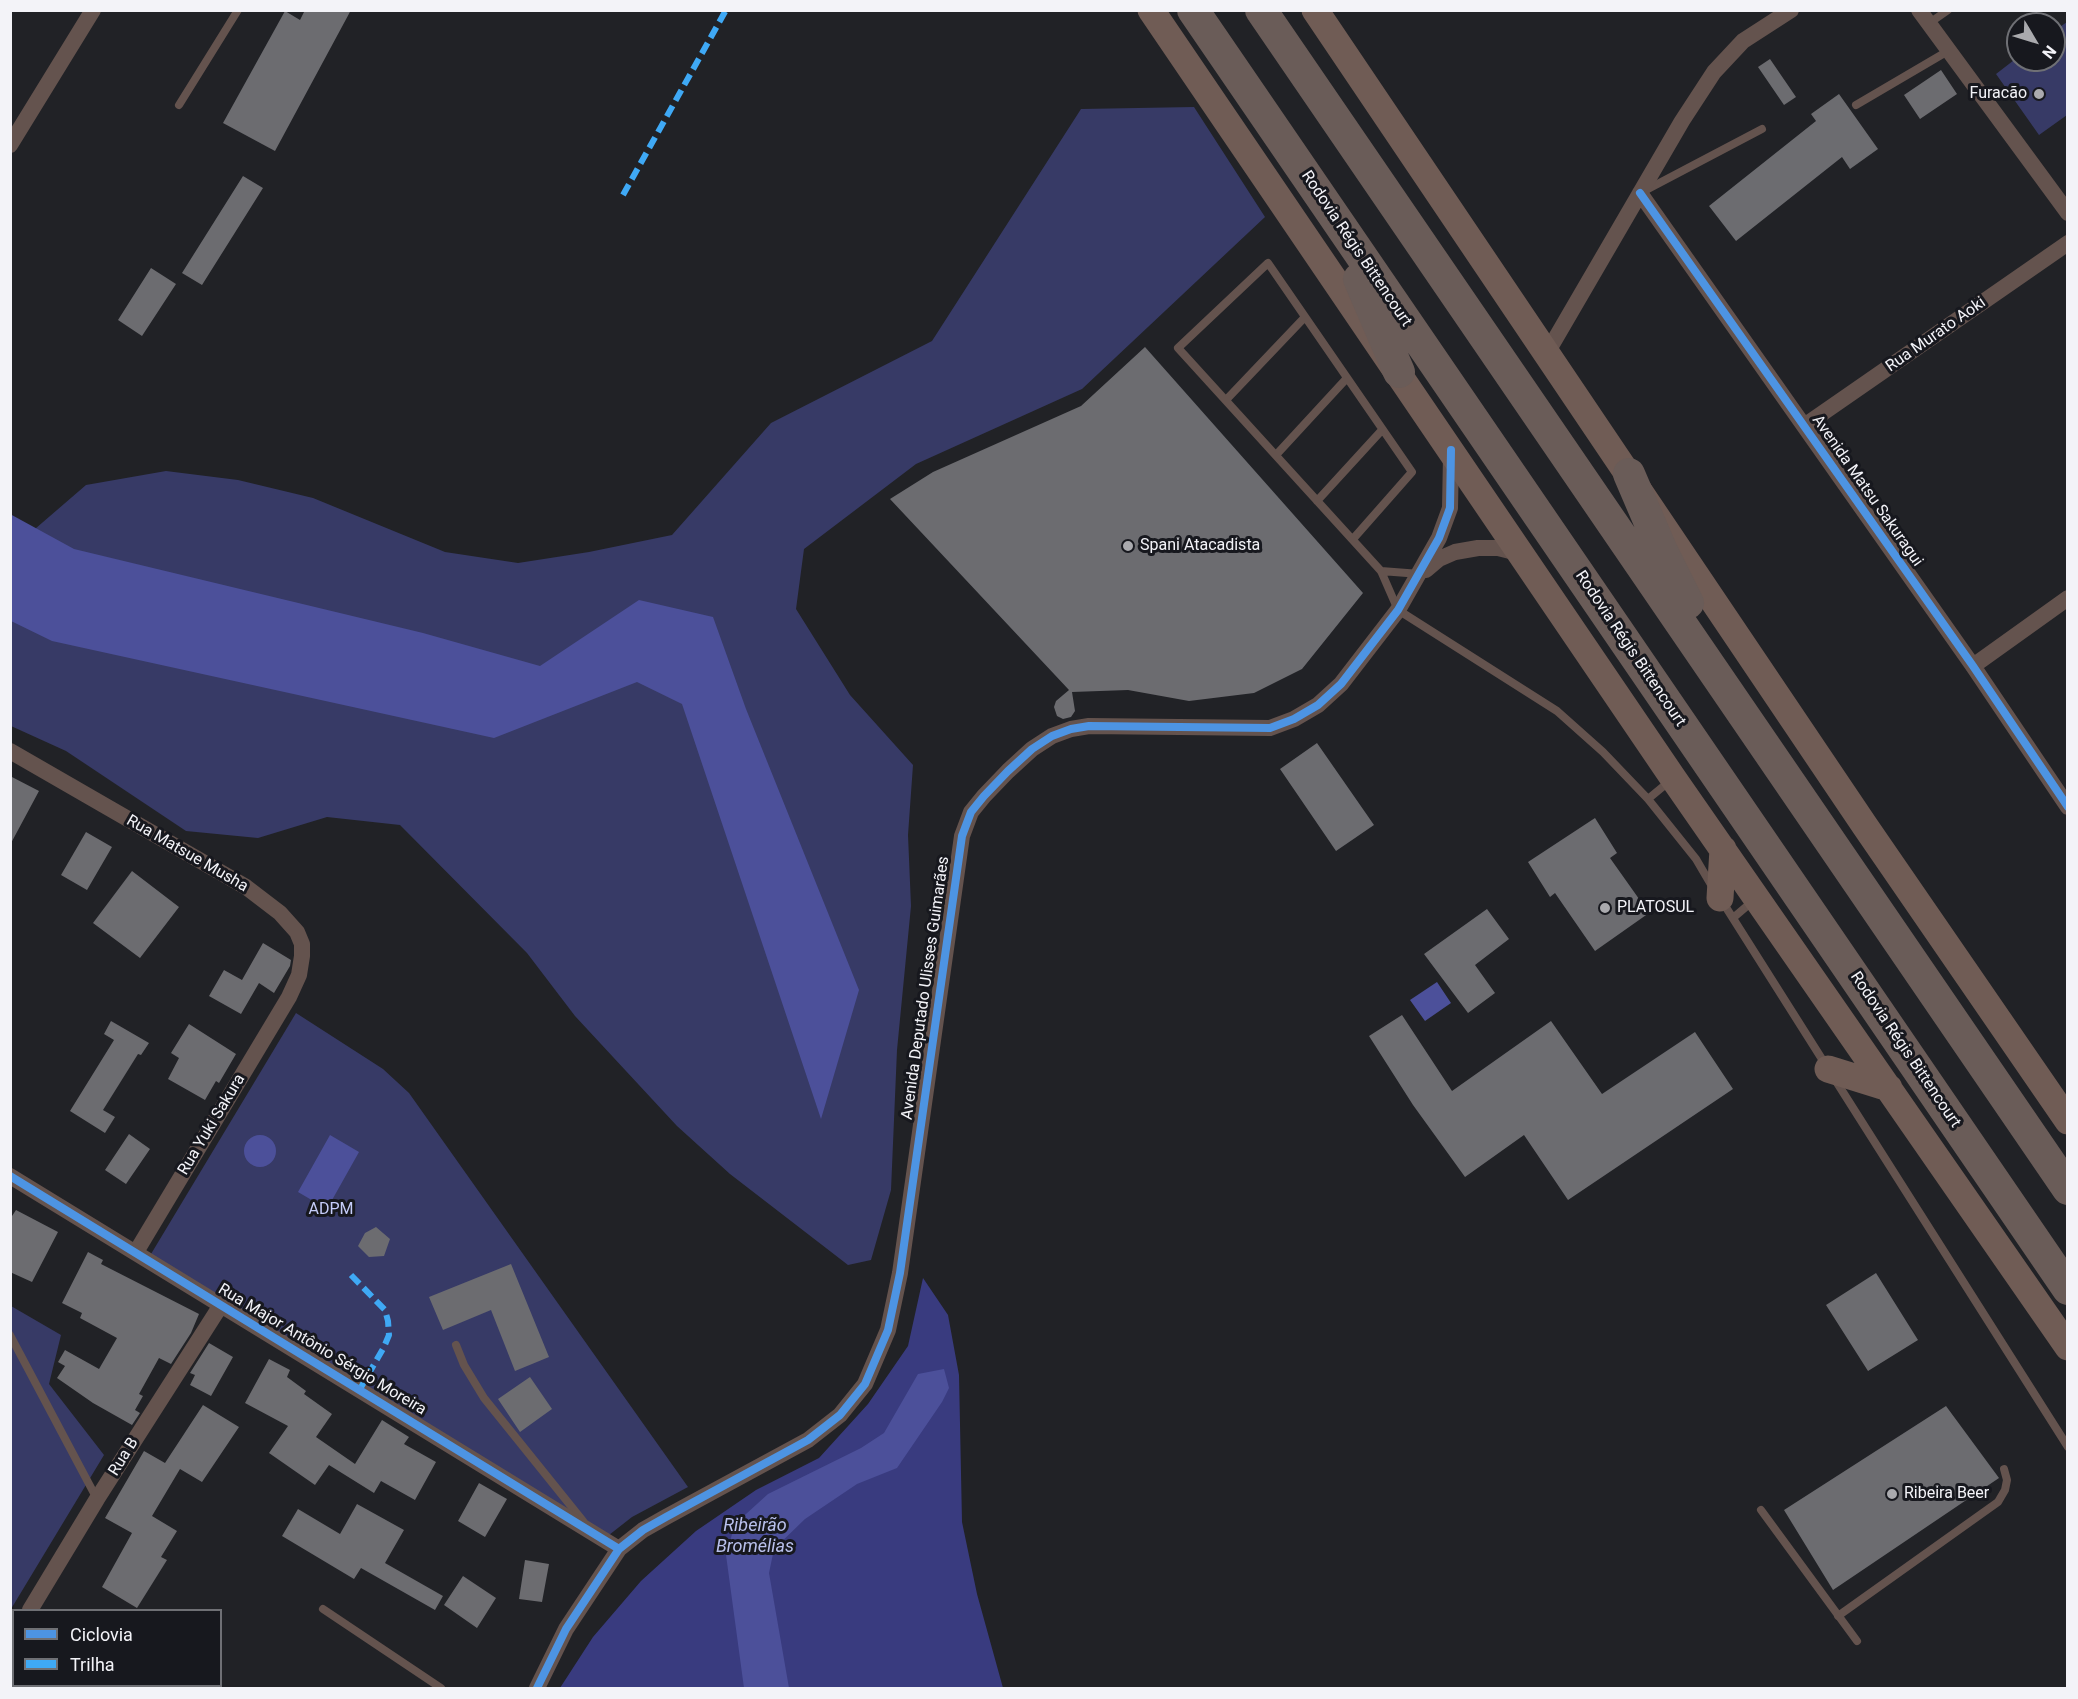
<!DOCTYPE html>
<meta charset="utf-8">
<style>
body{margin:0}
#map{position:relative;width:2078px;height:1699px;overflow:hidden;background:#212226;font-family:Roboto,sans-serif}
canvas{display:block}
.frame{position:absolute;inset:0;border:12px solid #f3f3f8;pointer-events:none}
.legend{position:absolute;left:12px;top:1609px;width:210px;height:78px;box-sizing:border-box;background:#17181e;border:2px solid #6f7075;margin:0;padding:8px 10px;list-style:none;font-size:18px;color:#f3f3f8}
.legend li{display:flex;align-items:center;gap:12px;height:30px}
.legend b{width:30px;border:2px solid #6f7075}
.north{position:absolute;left:2006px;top:12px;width:60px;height:60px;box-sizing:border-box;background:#17181e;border:2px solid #6f7075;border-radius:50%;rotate:128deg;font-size:16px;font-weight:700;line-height:24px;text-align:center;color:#f3f3f8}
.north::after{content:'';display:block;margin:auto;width:21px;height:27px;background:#aaaaae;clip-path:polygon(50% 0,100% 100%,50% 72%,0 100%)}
</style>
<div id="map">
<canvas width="2078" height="1699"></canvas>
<div class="frame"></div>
<ul class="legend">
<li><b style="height:8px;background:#4d94e3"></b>Ciclovia</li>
<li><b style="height:8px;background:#3fa9f5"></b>Trilha</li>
</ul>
<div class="north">N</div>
</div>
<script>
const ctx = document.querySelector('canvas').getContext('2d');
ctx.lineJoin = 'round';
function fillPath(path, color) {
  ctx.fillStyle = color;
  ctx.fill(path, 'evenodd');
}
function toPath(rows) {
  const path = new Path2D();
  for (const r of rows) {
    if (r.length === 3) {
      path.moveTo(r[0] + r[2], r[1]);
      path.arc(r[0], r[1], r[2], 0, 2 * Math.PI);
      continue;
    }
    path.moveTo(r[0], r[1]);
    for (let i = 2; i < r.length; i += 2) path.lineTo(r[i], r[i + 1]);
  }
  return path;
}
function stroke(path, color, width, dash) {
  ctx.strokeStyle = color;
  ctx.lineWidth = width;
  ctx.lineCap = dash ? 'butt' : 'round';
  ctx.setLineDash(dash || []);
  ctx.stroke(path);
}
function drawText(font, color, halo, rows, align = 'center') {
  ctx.font = font + ' Roboto,sans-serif';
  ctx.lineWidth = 6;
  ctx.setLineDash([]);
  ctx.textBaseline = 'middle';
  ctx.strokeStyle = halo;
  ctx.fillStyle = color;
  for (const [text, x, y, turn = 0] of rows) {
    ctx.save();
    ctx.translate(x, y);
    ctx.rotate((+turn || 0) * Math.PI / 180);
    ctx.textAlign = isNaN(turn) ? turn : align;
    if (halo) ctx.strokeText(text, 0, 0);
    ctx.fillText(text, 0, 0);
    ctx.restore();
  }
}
fillPath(toPath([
 [2067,22,2067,115,2039,135,1996,74,2018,57,2018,60,2054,60,2054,31],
 [1194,107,1265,217,1082,389,916,464,804,549,796,609,850,695,913,765,908,835,911,906,897,1050,891,1190,871,1260,848,1265,730,1174,677,1126,575,1016,527,953,400,825,327,817,258,838,186,831,66,751,11,726,11,562,28,535,86,485,166,471,238,480,313,498,445,552,518,563,589,552,672,535,771,423,932,341,1081,109],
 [296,1013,383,1069,409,1093,688,1487,632,1517,609,1535,151,1254],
 [11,1306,61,1335,49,1384,104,1455,11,1609]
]), '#373a66');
fillPath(toPath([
 [923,1278,948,1315,959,1375,962,1522,977,1594,1003,1688,560,1688,593,1637,641,1581,696,1531,756,1490,819,1458,868,1404,908,1346]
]), '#393b7f');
fillPath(toPath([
 [10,514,74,549,423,633,540,666,639,600,713,617,746,709,859,990,821,1119,682,704,637,682,494,738,52,641,11,621],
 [1437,982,1451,1003,1425,1021,1410,1000],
 [330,1135,359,1152,327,1209,298,1192],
 [260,1151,16],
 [944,1369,949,1388,942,1402,897,1468,857,1484,805,1519,774,1549,769,1573,789,1688,744,1688,726,1555,735,1524,768,1494,861,1448,884,1433,918,1374]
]), '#4c509a');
fillPath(toPath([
 [305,10,351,10,275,151,223,123,285,11,300,20],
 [1770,59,1796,97,1784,105,1758,67],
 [1941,70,1957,94,1920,119,1904,95],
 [1839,94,1878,149,1850,169,1842,157,1736,241,1709,206,1816,121,1811,114],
 [243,176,263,188,202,285,182,273],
 [151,268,176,284,142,336,118,320],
 [1145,347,1363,593,1302,669,1254,693,1189,701,1128,690,1072,692,1075,711,1071,717,1063,719,1057,716,1054,707,1056,701,1069,690,890,499,933,472,1081,406],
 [1317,743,1374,825,1336,851,1280,769],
 [10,776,39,791,10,845],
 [1595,818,1617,853,1610,858,1649,913,1595,951,1555,893,1550,897,1528,862],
 [86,832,112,847,87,890,61,875],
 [132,871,179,907,140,958,93,923],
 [1487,909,1509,939,1475,965,1495,993,1468,1013,1424,954],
 [263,943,291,960,290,966,274,993,259,983,241,1014,209,996,224,970,242,980],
 [1402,1015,1452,1091,1551,1021,1602,1094,1695,1032,1733,1089,1568,1200,1524,1135,1465,1177,1413,1105,1369,1036],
 [111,1021,149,1043,141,1055,138,1054,103,1110,115,1117,105,1133,70,1111,114,1040,104,1034],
 [189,1024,236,1054,219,1083,216,1081,205,1100,168,1079,179,1058,171,1053],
 [129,1134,150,1149,126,1184,105,1170],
 [16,1210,58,1232,32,1282,10,1272,10,1219],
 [376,1227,390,1239,384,1256,369,1257,358,1246,365,1233],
 [88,1252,103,1260,101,1264,199,1314,191,1333,171,1364,159,1358,139,1394,143,1396,135,1410,140,1413,132,1425,93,1403,57,1378,65,1366,58,1362,65,1350,99,1369,117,1338,80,1318,82,1313,62,1303],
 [511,1264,549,1357,515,1371,491,1310,443,1330,429,1297],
 [1876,1273,1918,1340,1868,1371,1826,1305],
 [209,1343,233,1357,211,1396,190,1385,195,1375,190,1373],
 [269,1359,290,1370,287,1377,306,1391,304,1394,332,1414,316,1437,355,1464,382,1420,409,1437,404,1444,436,1462,415,1500,381,1481,374,1493,329,1465,315,1485,269,1453,288,1426,245,1403],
 [530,1377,552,1409,520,1432,498,1399],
 [203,1405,239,1427,202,1482,180,1469,152,1516,177,1531,161,1557,167,1560,137,1608,102,1587,132,1533,105,1518,144,1451,165,1463],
 [1946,1406,1999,1478,1833,1590,1784,1510],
 [479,1483,507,1499,485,1537,458,1521],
 [357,1504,404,1530,385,1563,443,1596,435,1610,361,1568,354,1579,282,1536,298,1509,340,1534],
 [525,1560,549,1564,542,1602,519,1599],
 [463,1576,496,1598,477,1628,444,1605]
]), '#6c6c70');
stroke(toPath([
 [1928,24,1948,10],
 [179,105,238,10],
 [1856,105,1948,51],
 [1646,190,1762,129],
 [1226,400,1305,317],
 [1276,455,1347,378],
 [1317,501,1382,430],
 [1353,539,1412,472,1268,263,1178,348,1381,571,1398,610,1557,711,1603,752,1648,799],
 [1381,571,1420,574],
 [1671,780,1648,799,1696,859,1713,888],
 [1722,901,1827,1067],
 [1733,918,1754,900],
 [1834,1078,2068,1447],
 [10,1335,97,1499],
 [456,1345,464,1365,484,1398,583,1521],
 [1761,1510,1857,1641],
 [323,1609,441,1688],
 [1838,1616,1998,1502,2005,1490,2007,1480,2004,1469]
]), '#64534e', 8);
stroke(toPath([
 [1919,10,2068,213],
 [10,145,93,10],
 [1640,193,1973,666,2068,807],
 [1547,353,1682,121,1714,72,1743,41,1791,10],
 [1804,426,2068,243],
 [1426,570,1439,559,1455,552,1478,548,1498,548,1522,554],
 [1973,666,2068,598],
 [10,751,246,887,280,913,297,932,302,944,302,956,299,975,289,997,136,1252],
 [10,1176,619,1549],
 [30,1610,97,1499,221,1305],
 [10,1642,14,1646],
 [40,1686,42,1688],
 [537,1688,566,1629,619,1549,643,1530,666,1517,808,1440,840,1415,865,1384,888,1330,900,1273,962,836,971,812,984,796,1008,771,1032,749,1052,736,1071,729,1089,726,1270,728,1294,719,1318,705,1341,684,1398,610,1439,538,1450,508,1451,456]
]), '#64534e', 16);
stroke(toPath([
 [1151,10,1673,778,2068,1347],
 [1315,10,1865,826,2068,1121],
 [1720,898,1723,849],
 [1828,1069,1889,1088]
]), '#705c55', 27);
stroke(toPath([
 [1193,10,2068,1289],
 [1261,10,2068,1189],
 [1359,279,1399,372],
 [1629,474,1662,551,1688,603]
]), '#6a5c58', 32);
stroke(toPath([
 [623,195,726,10],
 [351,1275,385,1310,388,1321,389,1335,384,1347,360,1389]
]), '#3fa9f5', 6, [12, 6]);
stroke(toPath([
 [1640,193,1973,666,2068,807],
 [10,1176,619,1549],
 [537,1688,566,1629,619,1549,643,1530,666,1517,808,1440,840,1415,865,1384,888,1330,900,1273,962,836,971,812,984,796,1008,771,1032,749,1052,736,1071,729,1089,726,1270,728,1294,719,1318,705,1341,684,1398,610,1439,538,1450,508,1451,450]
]), '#4d94e3', 8);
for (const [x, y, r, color] of [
 [2039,94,6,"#aaaaae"],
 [1128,546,6,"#aaaaae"],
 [1605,908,6,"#aaaaae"],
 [1892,1494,6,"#aaaaae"]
]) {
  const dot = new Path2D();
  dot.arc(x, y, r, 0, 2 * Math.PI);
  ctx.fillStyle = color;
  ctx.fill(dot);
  stroke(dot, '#17181e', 2);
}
drawText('16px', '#f3f3f8', '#17181e', [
 ["Furacão",2027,94,"right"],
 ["Spani Atacadista",1140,546],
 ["PLATOSUL",1617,908],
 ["Ribeira Beer",1904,1494]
], 'left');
drawText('16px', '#f3f3f8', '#17181e', [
 ["Rodovia Régis Bittencourt",1356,249,56],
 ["Rua Murato Aoki",1936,335,-35],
 ["Avenida Matsu Sakuragui",1867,491,55],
 ["Rodovia Régis Bittencourt",1630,649,56],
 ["Rua Matsue Musha",187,854,30],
 ["Avenida Deputado Ulisses Guimarães",926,988,-82],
 ["Rodovia Régis Bittencourt",1905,1050,56],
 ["Rua Yuki Sakura",212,1125,-59],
 ["Rua Major Antônio Sérgio Moreira",322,1350,31],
 ["Rua B",124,1457,-58]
]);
drawText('16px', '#c5ccf9', '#17181e', [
 ["ADPM",331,1210]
]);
drawText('italic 18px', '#b9c0ec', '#17181e', [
 ["Ribeirão",755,1526],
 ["Bromélias",755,1547]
]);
</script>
